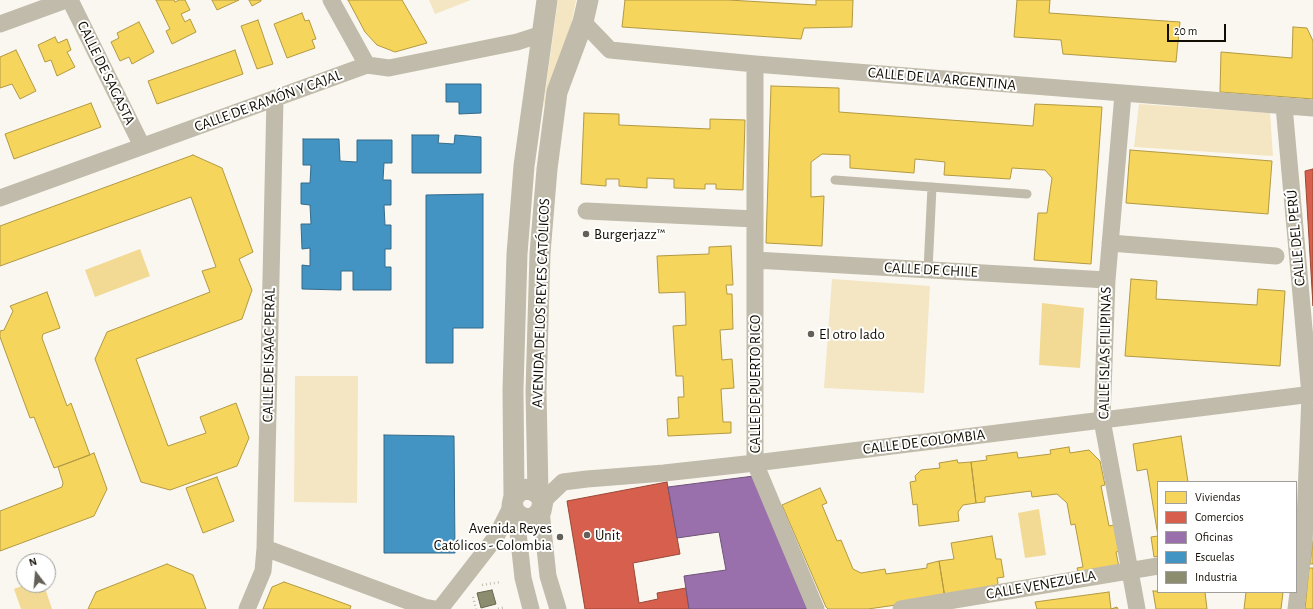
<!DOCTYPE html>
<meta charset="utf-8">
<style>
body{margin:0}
#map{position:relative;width:1313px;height:609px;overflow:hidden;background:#faf7f0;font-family:"Alegreya Sans",sans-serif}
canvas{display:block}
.legend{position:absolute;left:1157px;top:481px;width:140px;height:112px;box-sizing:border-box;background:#fff;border:1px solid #a09f9b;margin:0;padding:5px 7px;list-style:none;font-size:12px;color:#120e04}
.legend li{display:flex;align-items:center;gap:8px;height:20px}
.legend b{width:20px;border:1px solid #a09f9b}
.north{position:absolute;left:16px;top:553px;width:40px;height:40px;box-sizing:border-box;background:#fff;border:1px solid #a09f9b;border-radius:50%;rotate:344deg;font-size:11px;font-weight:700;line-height:16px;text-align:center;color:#120e04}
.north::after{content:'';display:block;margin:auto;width:14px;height:18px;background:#636057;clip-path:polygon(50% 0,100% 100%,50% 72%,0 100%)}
.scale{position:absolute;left:1167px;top:24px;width:59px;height:18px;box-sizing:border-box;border:2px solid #120e04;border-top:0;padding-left:5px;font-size:12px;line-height:14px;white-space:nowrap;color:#120e04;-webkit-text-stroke:3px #fff;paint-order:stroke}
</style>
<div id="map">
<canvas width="1313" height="609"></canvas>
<ul class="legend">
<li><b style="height:11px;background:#f6d55c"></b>Viviendas</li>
<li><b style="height:11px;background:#d6604d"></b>Comercios</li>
<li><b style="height:11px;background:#9970ab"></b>Oficinas</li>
<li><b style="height:11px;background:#4393c3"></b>Escuelas</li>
<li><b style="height:11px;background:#8c8c6e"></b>Industria</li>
</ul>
<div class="north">N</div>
<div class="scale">20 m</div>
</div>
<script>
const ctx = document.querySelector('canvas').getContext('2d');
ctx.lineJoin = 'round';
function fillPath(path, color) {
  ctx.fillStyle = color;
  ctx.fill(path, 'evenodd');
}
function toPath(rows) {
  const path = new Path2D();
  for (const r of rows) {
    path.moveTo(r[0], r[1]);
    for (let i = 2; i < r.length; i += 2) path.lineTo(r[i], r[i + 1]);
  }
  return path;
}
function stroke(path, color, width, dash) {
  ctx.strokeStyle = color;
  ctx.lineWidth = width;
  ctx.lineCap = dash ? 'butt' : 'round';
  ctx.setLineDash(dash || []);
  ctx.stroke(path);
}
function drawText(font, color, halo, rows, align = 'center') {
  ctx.font = font + ' "Alegreya Sans",sans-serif';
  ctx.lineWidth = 4;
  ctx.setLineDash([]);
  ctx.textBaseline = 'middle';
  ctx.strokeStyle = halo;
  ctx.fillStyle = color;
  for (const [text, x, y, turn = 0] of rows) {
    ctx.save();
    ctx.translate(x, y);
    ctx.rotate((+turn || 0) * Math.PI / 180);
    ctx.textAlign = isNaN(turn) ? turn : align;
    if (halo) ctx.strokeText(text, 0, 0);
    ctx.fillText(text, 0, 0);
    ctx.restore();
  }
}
fillPath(toPath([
 [429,0,471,0,435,14],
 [558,0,576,0,572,21,543,108],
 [1139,104,1270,113,1273,156,1134,147],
 [832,279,930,286,924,393,824,388],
 [295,376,358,376,357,503,294,502]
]), '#f4e6c2');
fillPath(toPath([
 [140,249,150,276,95,297,85,270],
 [1042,303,1084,308,1080,368,1039,365],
 [1039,509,1046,555,1025,558,1018,513],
 [24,585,44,585,52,609,21,609,14,589]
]), '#f2da94');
const homes = toPath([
 [156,0,174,0,175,2,179,0,185,0,190,10,181,14,185,22,190,19,196,32,172,44,166,31,170,29,156,0],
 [212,0,239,0,217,10,212,0],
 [249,0,261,0,261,1,252,6,249,0],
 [348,0,402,0,427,43,395,52,377,45,365,32,348,0],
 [625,0,728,0,816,5,816,0,853,0,852,27,804,28,801,39,622,27,625,0],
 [1017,0,1050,0,1049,13,1180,22,1176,62,1063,54,1061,40,1014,37,1017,0],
 [302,13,305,21,309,20,316,39,312,40,315,48,287,58,274,24,302,13],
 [258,20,273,64,257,69,241,26,258,20],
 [139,22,154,52,132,64,129,57,120,61,111,42,119,38,117,33,139,22],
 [1293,27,1307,28,1313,41,1313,99,1220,92,1221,52,1292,58,1293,27],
 [55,37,58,43,67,39,71,50,67,52,75,67,57,76,51,60,45,62,38,45,55,37],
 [16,50,36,91,20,99,12,84,0,88,0,57,16,50],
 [235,50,243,74,157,104,148,81,235,50],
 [771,86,839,88,839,112,1033,126,1035,104,1102,107,1091,264,1034,260,1038,213,1047,213,1052,178,1045,170,1012,168,1010,179,944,175,945,162,915,159,914,173,850,168,850,155,822,154,811,162,811,197,824,196,822,246,766,243,771,86],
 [91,103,101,127,14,159,5,134,91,103],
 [584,113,619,114,619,125,710,129,710,119,745,120,743,190,716,189,716,184,705,184,705,189,674,188,674,179,647,178,647,188,619,186,619,179,606,179,606,186,581,184,584,113],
 [1130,150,1272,161,1268,214,1126,203,1130,150],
 [193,155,222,168,253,252,239,259,252,290,242,319,136,359,168,446,206,433,200,417,236,403,249,438,237,466,170,490,141,482,95,359,107,332,210,292,202,271,216,267,191,197,0,266,0,226,193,155],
 [731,246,733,285,726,285,727,294,732,294,733,329,720,330,722,360,732,359,734,388,721,389,723,422,731,422,731,433,668,436,667,419,679,418,678,397,684,397,683,376,676,376,673,326,686,325,685,292,659,293,657,256,709,254,709,247,731,246],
 [1131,279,1157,281,1156,299,1257,305,1258,289,1285,291,1280,366,1125,356,1131,279],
 [47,292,60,328,43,334,42,338,67,406,71,403,90,455,54,468,34,417,30,418,0,337,0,331,4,330,13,311,10,306,47,292],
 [1181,436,1188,482,1158,482,1158,556,1154,557,1151,537,1158,536,1147,469,1137,471,1133,444,1181,436],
 [1069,447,1070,453,1089,450,1100,461,1105,485,1101,486,1109,526,1114,525,1120,551,1116,552,1119,567,1079,575,1077,568,1083,567,1075,524,1071,525,1067,503,1057,494,1032,497,1031,491,985,497,985,502,976,503,971,462,987,460,986,456,1017,452,1018,458,1051,454,1050,450,1069,447],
 [94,453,107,489,94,516,0,551,0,511,62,487,63,483,58,467,94,453],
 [957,460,958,463,971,462,976,503,963,505,958,512,959,521,919,526,917,504,913,505,910,482,916,481,915,476,921,470,940,468,939,463,957,460],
 [217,477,234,521,203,533,186,488,217,477],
 [820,488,827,503,822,505,837,541,841,540,853,569,861,573,885,569,886,574,927,568,927,564,939,561,945,598,868,609,828,609,826,607,782,505,820,488],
 [992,536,996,559,1001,559,1004,577,997,578,998,583,993,589,945,598,939,561,954,559,951,543,992,536],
 [1313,541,1313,564,1310,564,1313,541],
 [167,564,193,575,206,609,88,609,96,592,167,564],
 [1309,568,1313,568,1313,609,1305,609,1309,568],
 [284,582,321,595,351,606,350,609,263,609,272,587,284,582],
 [1153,591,1205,592,1207,609,1156,609,1153,591],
 [1109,592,1111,609,1117,607,1118,609,1037,609,1035,602,1109,592],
 [1246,592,1283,592,1281,609,1244,609,1246,592]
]);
fillPath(homes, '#f6d55c');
stroke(homes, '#b29942', 1);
const shops = toPath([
 [1313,169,1313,306,1305,171,1313,169],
 [667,482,680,554,633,563,639,603,658,599,657,593,686,588,689,609,585,609,567,501,667,482]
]);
fillPath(shops, '#d6604d');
stroke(shops, '#9b4737', 1);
const offices = toPath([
 [754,476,807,609,689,609,684,576,726,570,719,532,677,538,668,487,754,476]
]);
fillPath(offices, '#9970ab');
stroke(offices, '#705379', 1);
const schools = toPath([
 [446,84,481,84,481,113,459,114,459,102,446,102,446,84],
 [412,135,439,135,438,143,454,144,455,135,481,137,481,173,412,173,412,135],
 [303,139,339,139,340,161,357,162,357,140,392,140,392,163,384,163,383,180,391,180,391,205,384,205,385,225,391,225,391,249,385,249,385,267,391,267,391,290,353,290,353,271,341,271,341,290,302,289,302,265,310,266,310,248,302,249,301,224,311,224,310,205,301,204,301,183,310,183,311,165,303,165,303,139],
 [483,194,483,328,453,328,453,363,426,363,426,195,483,194],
 [384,435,454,436,455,553,384,553,384,435]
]);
fillPath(schools, '#4393c3');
stroke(schools, '#346b8a', 1);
const industry = toPath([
 [492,590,496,604,481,608,477,593,492,590]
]);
fillPath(industry, '#8c8c6e');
stroke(industry, '#67664e', 1);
stroke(toPath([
 [482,585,501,582],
 [473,597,476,609],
 [498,609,505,607]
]), '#bfbcb0', 2.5, [1, 3]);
stroke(toPath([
 [835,180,1027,194],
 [928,270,932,187]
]), '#c0bbaa', 9);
stroke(toPath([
 [70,0,142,146],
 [331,0,367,65],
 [583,22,610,50,755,64,1313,108],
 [0,24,66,0],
 [755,64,755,463,816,609],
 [1123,94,1107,280,1102,420,1137,609],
 [1284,106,1310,395,1304,545,1296,609],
 [0,198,367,65,389,68,517,42,542,34],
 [586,211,755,219],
 [1110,243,1276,256],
 [755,260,1107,280],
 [543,501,563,482,587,479,664,473,755,463,1313,394],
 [541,511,548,576,558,609],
 [516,514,523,578,531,609],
 [265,548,424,607,435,609],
 [247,609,263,571,265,548,275,98],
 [440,609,496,537,512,505],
 [901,609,1158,566]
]), '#c0bbaa', 17);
stroke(toPath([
 [538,493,536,391,540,253,547,169,557,92,583,22,588,0],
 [514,496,521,490,530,489,538,493,543,501,541,511,534,518,525,519,516,514,512,505,514,496,513,389,517,254,524,166,547,0]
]), '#c0bbaa', 21);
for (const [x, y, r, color] of [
 [586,234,4,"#636057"],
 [811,334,4,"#636057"],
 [587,535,4,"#636057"],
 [560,537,4,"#636057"]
]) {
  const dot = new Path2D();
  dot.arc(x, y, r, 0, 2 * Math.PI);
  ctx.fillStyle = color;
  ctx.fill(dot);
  stroke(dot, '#fff', 1.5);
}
drawText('15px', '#120e04', '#fff', [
 ["CALLE DE SAGASTA",106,73,64],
 ["CALLE DE LA ARGENTINA",942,79,5],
 ["CALLE DE RAMÓN Y CAJAL",268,101,-20],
 ["CALLE DEL PERÚ",1296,238,-95],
 ["CALLE DE CHILE",931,270,3],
 ["AVENIDA DE LOS REYES CATÓLICOS",541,303,-88],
 ["CALLE ISLAS FILIPINAS",1105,353,-89],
 ["CALLE DE ISAAC PERAL",269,355,-89],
 ["CALLE DE PUERTO RICO",755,384,-90],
 ["CALLE DE COLOMBIA",924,442,-7],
 ["CALLE VENEZUELA",1041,585,-10]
]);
drawText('15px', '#120e04', '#fff', [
 ["Burgerjazz™",594,234],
 ["El otro lado",819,334],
 ["Avenida Reyes",552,528,"right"],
 ["Católicos - Colombia",552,545,"right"],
 ["Unit",595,535]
], 'left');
</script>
